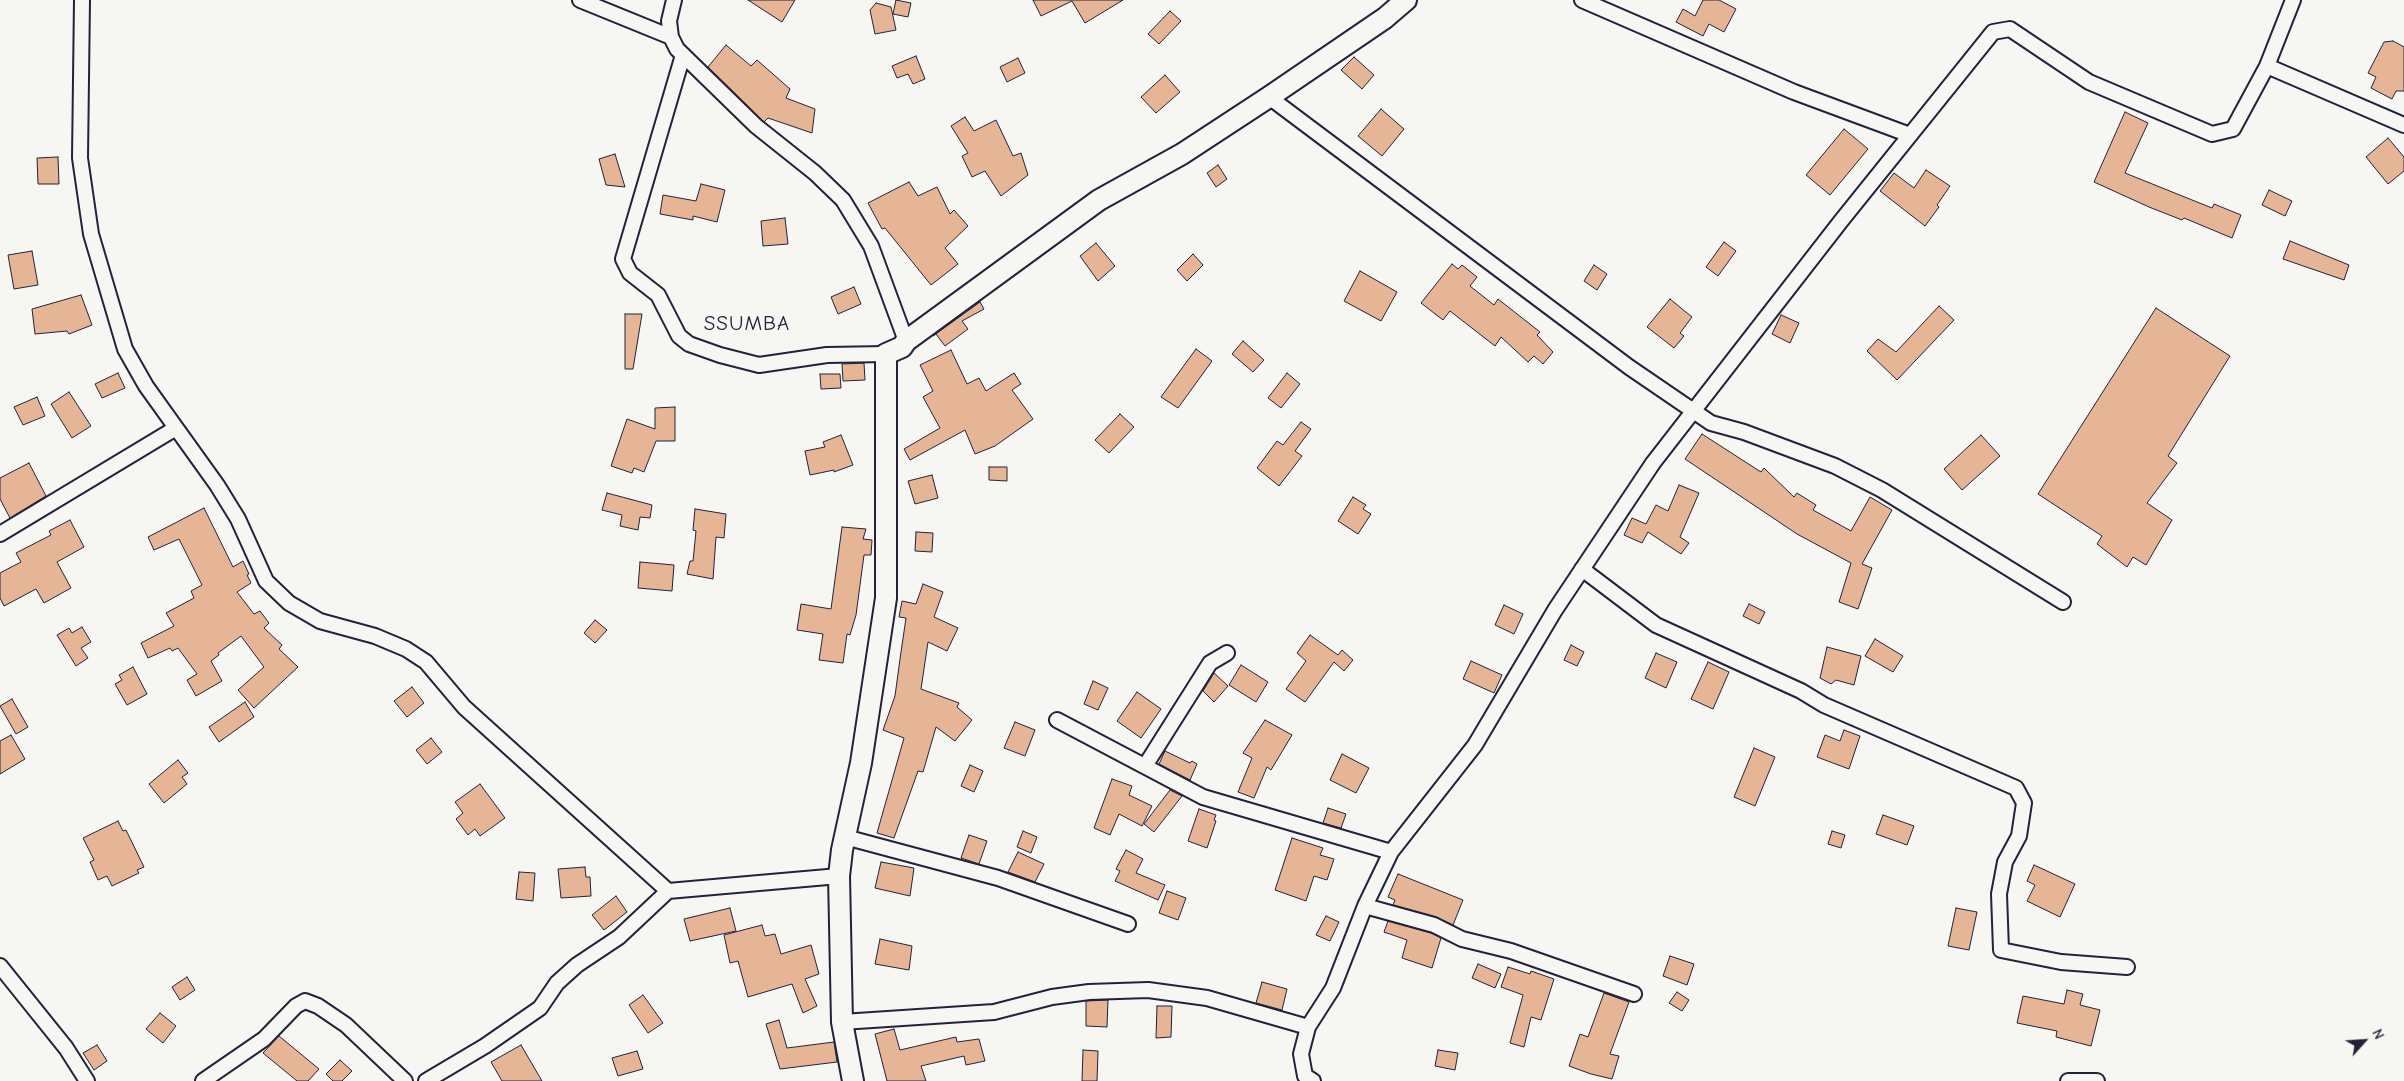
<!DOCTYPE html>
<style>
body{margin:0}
#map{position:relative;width:2404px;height:1081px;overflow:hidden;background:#f6f6f2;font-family:"Comic Neue",sans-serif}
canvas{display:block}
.north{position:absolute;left:2339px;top:1016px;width:50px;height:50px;-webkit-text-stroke:4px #f6f6f2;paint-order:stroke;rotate:64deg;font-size:14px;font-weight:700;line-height:20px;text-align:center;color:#22223b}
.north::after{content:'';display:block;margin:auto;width:18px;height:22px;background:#22223b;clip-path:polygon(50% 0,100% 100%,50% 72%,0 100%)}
</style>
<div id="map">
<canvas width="2404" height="1081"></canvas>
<div class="north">N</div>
</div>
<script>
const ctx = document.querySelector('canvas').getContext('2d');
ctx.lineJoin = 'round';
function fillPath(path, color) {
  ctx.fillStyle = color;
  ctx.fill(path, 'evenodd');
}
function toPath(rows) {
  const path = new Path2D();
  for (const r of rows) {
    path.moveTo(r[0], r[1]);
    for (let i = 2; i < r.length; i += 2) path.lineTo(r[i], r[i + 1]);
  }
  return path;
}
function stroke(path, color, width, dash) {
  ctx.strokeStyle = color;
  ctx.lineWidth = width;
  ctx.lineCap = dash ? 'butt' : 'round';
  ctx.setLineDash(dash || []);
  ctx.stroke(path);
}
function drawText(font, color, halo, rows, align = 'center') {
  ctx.font = font + ' "Comic Neue",sans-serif';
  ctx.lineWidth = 4;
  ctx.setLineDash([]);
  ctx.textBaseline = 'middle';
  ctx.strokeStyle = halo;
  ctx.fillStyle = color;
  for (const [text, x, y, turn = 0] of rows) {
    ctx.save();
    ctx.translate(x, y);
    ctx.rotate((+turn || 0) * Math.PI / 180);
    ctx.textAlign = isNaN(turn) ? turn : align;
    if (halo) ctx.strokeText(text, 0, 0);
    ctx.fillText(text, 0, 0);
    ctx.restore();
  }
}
const building = toPath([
 [748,0,795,0,782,22,748,0],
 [896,0,911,3,908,17,893,14,896,0],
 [1033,0,1123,0,1085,23,1072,1,1041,16,1033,0],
 [1703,0,1719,0,1736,9,1724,32,1709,24,1703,36,1676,22,1683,9,1695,16,1703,0],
 [876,3,891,7,896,30,875,34,870,10,876,3],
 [1170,11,1181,21,1159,44,1148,34,1170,11],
 [2393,41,2404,47,2404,91,2396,91,2392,99,2371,88,2376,77,2368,73,2384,42,2393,41],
 [726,45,751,66,757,60,790,89,786,98,815,109,812,133,768,118,764,122,708,67,726,45],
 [916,56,925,79,913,84,908,74,897,78,892,66,916,56],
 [1354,57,1374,75,1362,89,1341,70,1354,57],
 [1018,58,1025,73,1007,82,1000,67,1018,58],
 [1165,75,1180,92,1156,113,1141,97,1165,75],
 [1381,109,1404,129,1382,156,1358,136,1381,109],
 [2125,112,2148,123,2125,173,2212,208,2214,204,2241,215,2232,238,2184,218,2182,220,2149,207,2094,182,2125,112],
 [965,117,974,131,996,120,1013,156,1021,153,1028,175,1001,196,985,171,972,177,962,156,968,153,951,126,965,117],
 [1844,129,1868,149,1830,195,1806,175,1844,129],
 [2388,138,2404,157,2404,171,2388,184,2366,157,2388,138],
 [615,154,625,187,606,185,599,159,615,154],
 [58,157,59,184,38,184,37,158,58,157],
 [1218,165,1227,179,1216,187,1207,173,1218,165],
 [1926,170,1950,186,1937,205,1939,207,1925,226,1880,191,1894,173,1914,188,1926,170],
 [909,182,918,196,937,187,950,214,954,210,968,226,945,248,958,264,931,285,885,228,882,229,868,203,909,182],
 [701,184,725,190,717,222,693,216,693,220,660,214,663,195,696,201,701,184],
 [2269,190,2292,201,2285,216,2262,205,2269,190],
 [785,218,788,244,763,246,761,221,785,218],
 [2290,241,2349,265,2344,280,2283,259,2290,241],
 [1724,242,1736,251,1718,276,1706,267,1724,242],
 [1096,243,1115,266,1098,281,1080,256,1096,243],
 [32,251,38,285,14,289,8,255,32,251],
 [1193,254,1203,265,1187,281,1177,270,1193,254],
 [1452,264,1458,269,1462,265,1477,277,1470,286,1494,305,1498,299,1540,332,1537,335,1553,352,1543,364,1534,356,1528,362,1501,337,1495,346,1450,311,1443,320,1421,303,1452,264],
 [1594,265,1607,274,1597,290,1584,281,1594,265],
 [1360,271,1397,292,1381,321,1344,301,1360,271],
 [854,287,861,304,838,314,831,297,854,287],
 [81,295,92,325,69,334,67,331,35,334,32,309,81,295],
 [1670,299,1692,317,1680,333,1684,336,1674,348,1647,327,1670,299],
 [980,302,984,309,962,321,968,329,945,346,936,334,933,336,980,302],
 [1939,306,1954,320,1897,380,1867,351,1878,339,1896,352,1939,306],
 [2156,308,2230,356,2168,456,2177,463,2147,503,2172,520,2146,565,2133,557,2127,567,2097,544,2102,536,2038,494,2156,308],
 [625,314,642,314,633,369,625,369,625,314],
 [1781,315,1799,323,1790,343,1772,334,1781,315],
 [1243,341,1264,360,1253,372,1232,354,1243,341],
 [1196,349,1212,361,1178,408,1161,397,1196,349],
 [951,350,967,384,979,378,986,391,1014,373,1021,384,1012,390,1033,419,995,446,975,454,965,430,910,460,904,449,940,428,923,397,933,391,920,365,951,350],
 [864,363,865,380,843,381,842,364,864,363],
 [118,373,125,388,102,398,95,384,118,373],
 [1287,373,1300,384,1281,408,1268,398,1287,373],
 [820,374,840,374,841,388,821,389,820,374],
 [69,392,91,426,72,438,51,404,69,392],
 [37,397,45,416,23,425,14,407,37,397],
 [675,407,675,441,656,441,644,472,634,468,632,473,611,466,627,419,655,429,655,408,675,407],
 [1120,414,1134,427,1109,453,1095,440,1120,414],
 [1301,422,1311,429,1295,451,1302,456,1279,486,1257,468,1277,441,1283,445,1301,422],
 [1702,434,1761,472,1764,468,1794,497,1797,493,1816,505,1813,510,1851,531,1870,497,1892,510,1862,564,1872,568,1858,609,1839,602,1851,563,1797,534,1685,459,1702,434],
 [841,435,853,465,834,472,834,470,810,475,805,451,825,447,823,442,841,435],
 [1981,435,2000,456,1962,490,1944,469,1981,435],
 [29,463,46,496,10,518,0,499,0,478,29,463],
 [989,467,1007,467,1007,481,989,480,989,467],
 [932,475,938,498,915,504,908,481,932,475],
 [1679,485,1699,493,1680,537,1689,543,1681,554,1648,532,1642,543,1624,535,1632,518,1646,524,1656,505,1668,511,1679,485],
 [607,493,652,505,650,518,640,517,638,530,620,526,622,515,602,510,607,493],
 [1353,497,1366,505,1363,509,1371,514,1358,534,1338,521,1353,497],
 [204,508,233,567,243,561,249,574,247,575,251,583,237,592,254,614,260,611,269,623,264,628,282,645,279,649,298,667,254,708,238,690,264,667,241,636,218,653,219,655,211,661,222,681,196,696,187,680,197,674,178,648,172,651,170,648,148,658,141,643,174,626,166,613,194,598,191,591,202,585,179,539,154,550,148,537,204,508],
 [695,509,726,514,724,538,716,537,713,579,687,574,690,561,693,561,696,531,693,530,695,509],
 [70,520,84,547,57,562,71,588,44,603,36,589,4,606,0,598,0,573,21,562,16,553,51,535,49,531,70,520],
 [842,527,866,529,863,539,872,540,871,555,864,555,856,615,850,635,847,634,843,663,819,660,823,634,797,630,801,604,831,609,842,527],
 [916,532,933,533,932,552,915,551,916,532],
 [640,562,674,565,672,591,638,588,640,562],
 [923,584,943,592,934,617,958,628,947,651,928,642,921,689,959,703,957,707,972,720,955,741,936,727,923,772,918,771,894,838,877,833,904,738,883,730,895,696,900,659,906,618,899,617,902,601,916,604,923,584],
 [1749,604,1765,612,1759,624,1743,616,1749,604],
 [1504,605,1523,614,1514,634,1495,625,1504,605],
 [595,620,607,630,595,643,584,633,595,620],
 [82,627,91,642,81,648,88,658,76,666,57,635,69,628,72,633,82,627],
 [1310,635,1338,655,1342,650,1353,660,1344,671,1334,662,1305,702,1286,689,1306,661,1297,653,1310,635],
 [1875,639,1903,656,1893,672,1865,656,1875,639],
 [1571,645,1584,652,1577,666,1564,660,1571,645],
 [1827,647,1861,656,1854,685,1836,680,1831,684,1820,678,1827,647],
 [1656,653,1677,662,1666,688,1645,678,1656,653],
 [1471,661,1502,675,1494,693,1463,679,1471,661],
 [1708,662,1729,672,1713,709,1691,699,1708,662],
 [1241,665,1268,682,1256,702,1229,685,1241,665],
 [133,667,147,694,127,705,115,684,122,680,119,675,133,667],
 [1214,673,1228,686,1214,702,1203,691,1214,673],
 [1093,681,1108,688,1098,710,1084,704,1093,681],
 [412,687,424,703,407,717,394,701,412,687],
 [1137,692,1161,709,1141,738,1117,721,1137,692],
 [12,699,28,727,16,734,0,706,12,699],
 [245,702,254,717,219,742,209,727,245,702],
 [1265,720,1292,735,1271,770,1267,767,1254,798,1238,792,1252,758,1243,753,1265,720],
 [1015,722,1035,730,1025,756,1004,748,1015,722],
 [1844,730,1860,736,1849,769,1817,757,1825,735,1840,741,1844,730],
 [11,735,25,759,0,774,0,741,11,735],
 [431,738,442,752,427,764,416,750,431,738],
 [1754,748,1775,757,1755,806,1734,797,1754,748],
 [1165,751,1190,763,1192,761,1197,764,1190,780,1159,764,1165,751],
 [1342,754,1369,768,1356,793,1330,780,1342,754],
 [178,760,188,773,182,777,187,784,164,803,149,784,178,760],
 [970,765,983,771,974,792,961,786,970,765],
 [1112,779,1132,786,1129,795,1152,806,1142,826,1119,814,1110,835,1094,828,1112,779],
 [480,784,505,818,480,836,475,829,468,835,456,819,463,813,455,802,480,784],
 [1170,790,1182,796,1154,832,1144,824,1170,790],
 [1328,808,1346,814,1341,828,1323,823,1328,808],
 [1199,809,1216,815,1214,820,1216,821,1207,848,1188,841,1199,809],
 [1883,815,1914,826,1907,845,1876,834,1883,815],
 [118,821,123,831,126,830,144,867,137,870,139,873,112,886,107,876,98,880,90,862,94,860,83,838,118,821],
 [1023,831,1037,837,1031,853,1017,847,1023,831],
 [1832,831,1845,835,1841,848,1828,844,1832,831],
 [969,835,987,841,979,864,961,858,969,835],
 [1292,838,1323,848,1320,855,1334,859,1327,880,1314,876,1306,901,1275,890,1292,838],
 [1126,850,1143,859,1136,873,1165,885,1158,900,1115,881,1120,871,1116,869,1126,850],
 [1018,852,1044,864,1035,882,1008,872,1018,852],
 [881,862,914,868,910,896,875,888,881,862],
 [2034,865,2075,884,2060,917,2027,901,2035,885,2027,881,2034,865],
 [585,867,586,877,590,877,591,896,561,898,558,869,585,867],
 [519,872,535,873,533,901,516,899,519,872],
 [1398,874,1463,900,1453,925,1436,917,1393,905,1395,900,1388,897,1398,874],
 [1167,891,1186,898,1178,920,1159,913,1167,891],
 [616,896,627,912,604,930,592,915,616,896],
 [730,908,736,931,690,941,684,919,730,908],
 [1956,908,1977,912,1969,950,1948,946,1956,908],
 [1326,916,1339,922,1330,941,1316,935,1326,916],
 [1388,921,1431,933,1441,938,1432,968,1402,958,1407,940,1384,932,1388,921],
 [762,925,765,936,775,934,781,954,811,945,819,974,805,979,817,1006,803,1013,792,984,748,997,738,961,730,963,724,935,762,925],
 [880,939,912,946,909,970,875,964,880,939],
 [1670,956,1694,964,1687,985,1663,976,1670,956],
 [1478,964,1501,974,1495,988,1472,978,1478,964],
 [1508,967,1530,974,1531,971,1554,979,1541,1020,1531,1017,1524,1047,1510,1043,1523,995,1501,987,1508,967],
 [187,977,195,990,180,1000,172,987,187,977],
 [1262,982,1287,989,1282,1010,1256,1003,1262,982],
 [2067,990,2083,994,2080,1005,2100,1010,2091,1046,2056,1037,2057,1031,2017,1023,2023,996,2064,1004,2067,990],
 [1677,992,1689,1000,1682,1011,1669,1003,1677,992],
 [1604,993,1629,1002,1610,1054,1619,1056,1612,1079,1591,1074,1569,1066,1580,1034,1588,1037,1604,993],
 [643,995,663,1023,648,1033,629,1005,643,995],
 [1108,1000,1107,1027,1086,1026,1086,1001,1108,1000],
 [1157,1006,1172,1006,1171,1037,1156,1038,1157,1006],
 [160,1013,176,1026,163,1043,146,1029,160,1013],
 [779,1020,787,1048,834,1042,837,1062,780,1069,766,1024,779,1020],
 [894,1029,900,1050,956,1037,957,1042,979,1039,985,1061,966,1065,964,1056,921,1066,926,1081,887,1081,875,1034,894,1029],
 [279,1036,319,1069,308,1081,297,1081,263,1053,279,1036],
 [97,1045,107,1061,94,1070,83,1053,97,1045],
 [521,1045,542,1081,502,1081,491,1062,521,1045],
 [1083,1050,1098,1051,1097,1081,1082,1081,1083,1050],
 [1438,1050,1458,1053,1455,1070,1435,1066,1438,1050],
 [637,1051,643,1069,618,1076,612,1058,637,1051],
 [340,1060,352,1071,342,1081,333,1081,326,1074,340,1060]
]);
fillPath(building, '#e5b596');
stroke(building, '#22223b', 1);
const street = toPath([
 [82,0,80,158,91,234,125,349,146,386,217,485,238,519,266,581,289,603,320,621,375,636,406,649,426,662,464,707,668,891,839,876],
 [580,0,671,37],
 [674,0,669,21,671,37,677,49,756,126,815,173,843,200,871,246,906,341],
 [1582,0,1794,92,1910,135],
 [683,55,623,259,630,273,658,295,679,336,689,344,720,355,759,365,827,355,886,354],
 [2267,66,2404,125],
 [1269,97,1629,367,1711,423,1744,432,1835,466,1882,490,2063,602],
 [0,534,176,428],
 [1582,569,1656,625,1801,691,1824,705,2016,788,2024,803,2019,836,2005,862,1999,894,2001,950,2061,962,2127,967],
 [1057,720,1203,797,1391,852],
 [1145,766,1210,663,1227,653],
 [845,837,998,878,1128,924],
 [1365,906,1434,925,1462,939,1511,951,1634,994],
 [0,966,66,1048,87,1081],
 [842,1022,994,1012,1052,997,1089,992,1148,990,1207,998,1308,1027,1301,1054,1305,1076,1313,1081],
 [1308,1027,1333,988,1365,906,1391,852,1475,745,1555,610,1653,463,1841,221,1993,32,2010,29,2089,82,2212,134,2233,129,2267,66,2293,0],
 [203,1081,264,1039,296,1006,305,1001,318,1006,346,1025,405,1081],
 [426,1081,485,1046,540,1008,557,983,577,965,619,937,668,891],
 [2068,1081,2097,1081]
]);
const secondary = toPath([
 [853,1081,842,1022,839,876,842,850,861,763,886,598,886,354,902,347,906,341,1099,200,1182,154,1269,97,1385,18,1406,0]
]);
stroke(street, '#22223b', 18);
stroke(secondary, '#22223b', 24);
stroke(street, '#f6f6f2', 14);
stroke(secondary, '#f6f6f2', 20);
ctx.letterSpacing = '1px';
drawText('21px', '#22223b', '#f6f6f2', [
 ["SSUMBA",747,324]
]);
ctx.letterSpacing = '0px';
</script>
